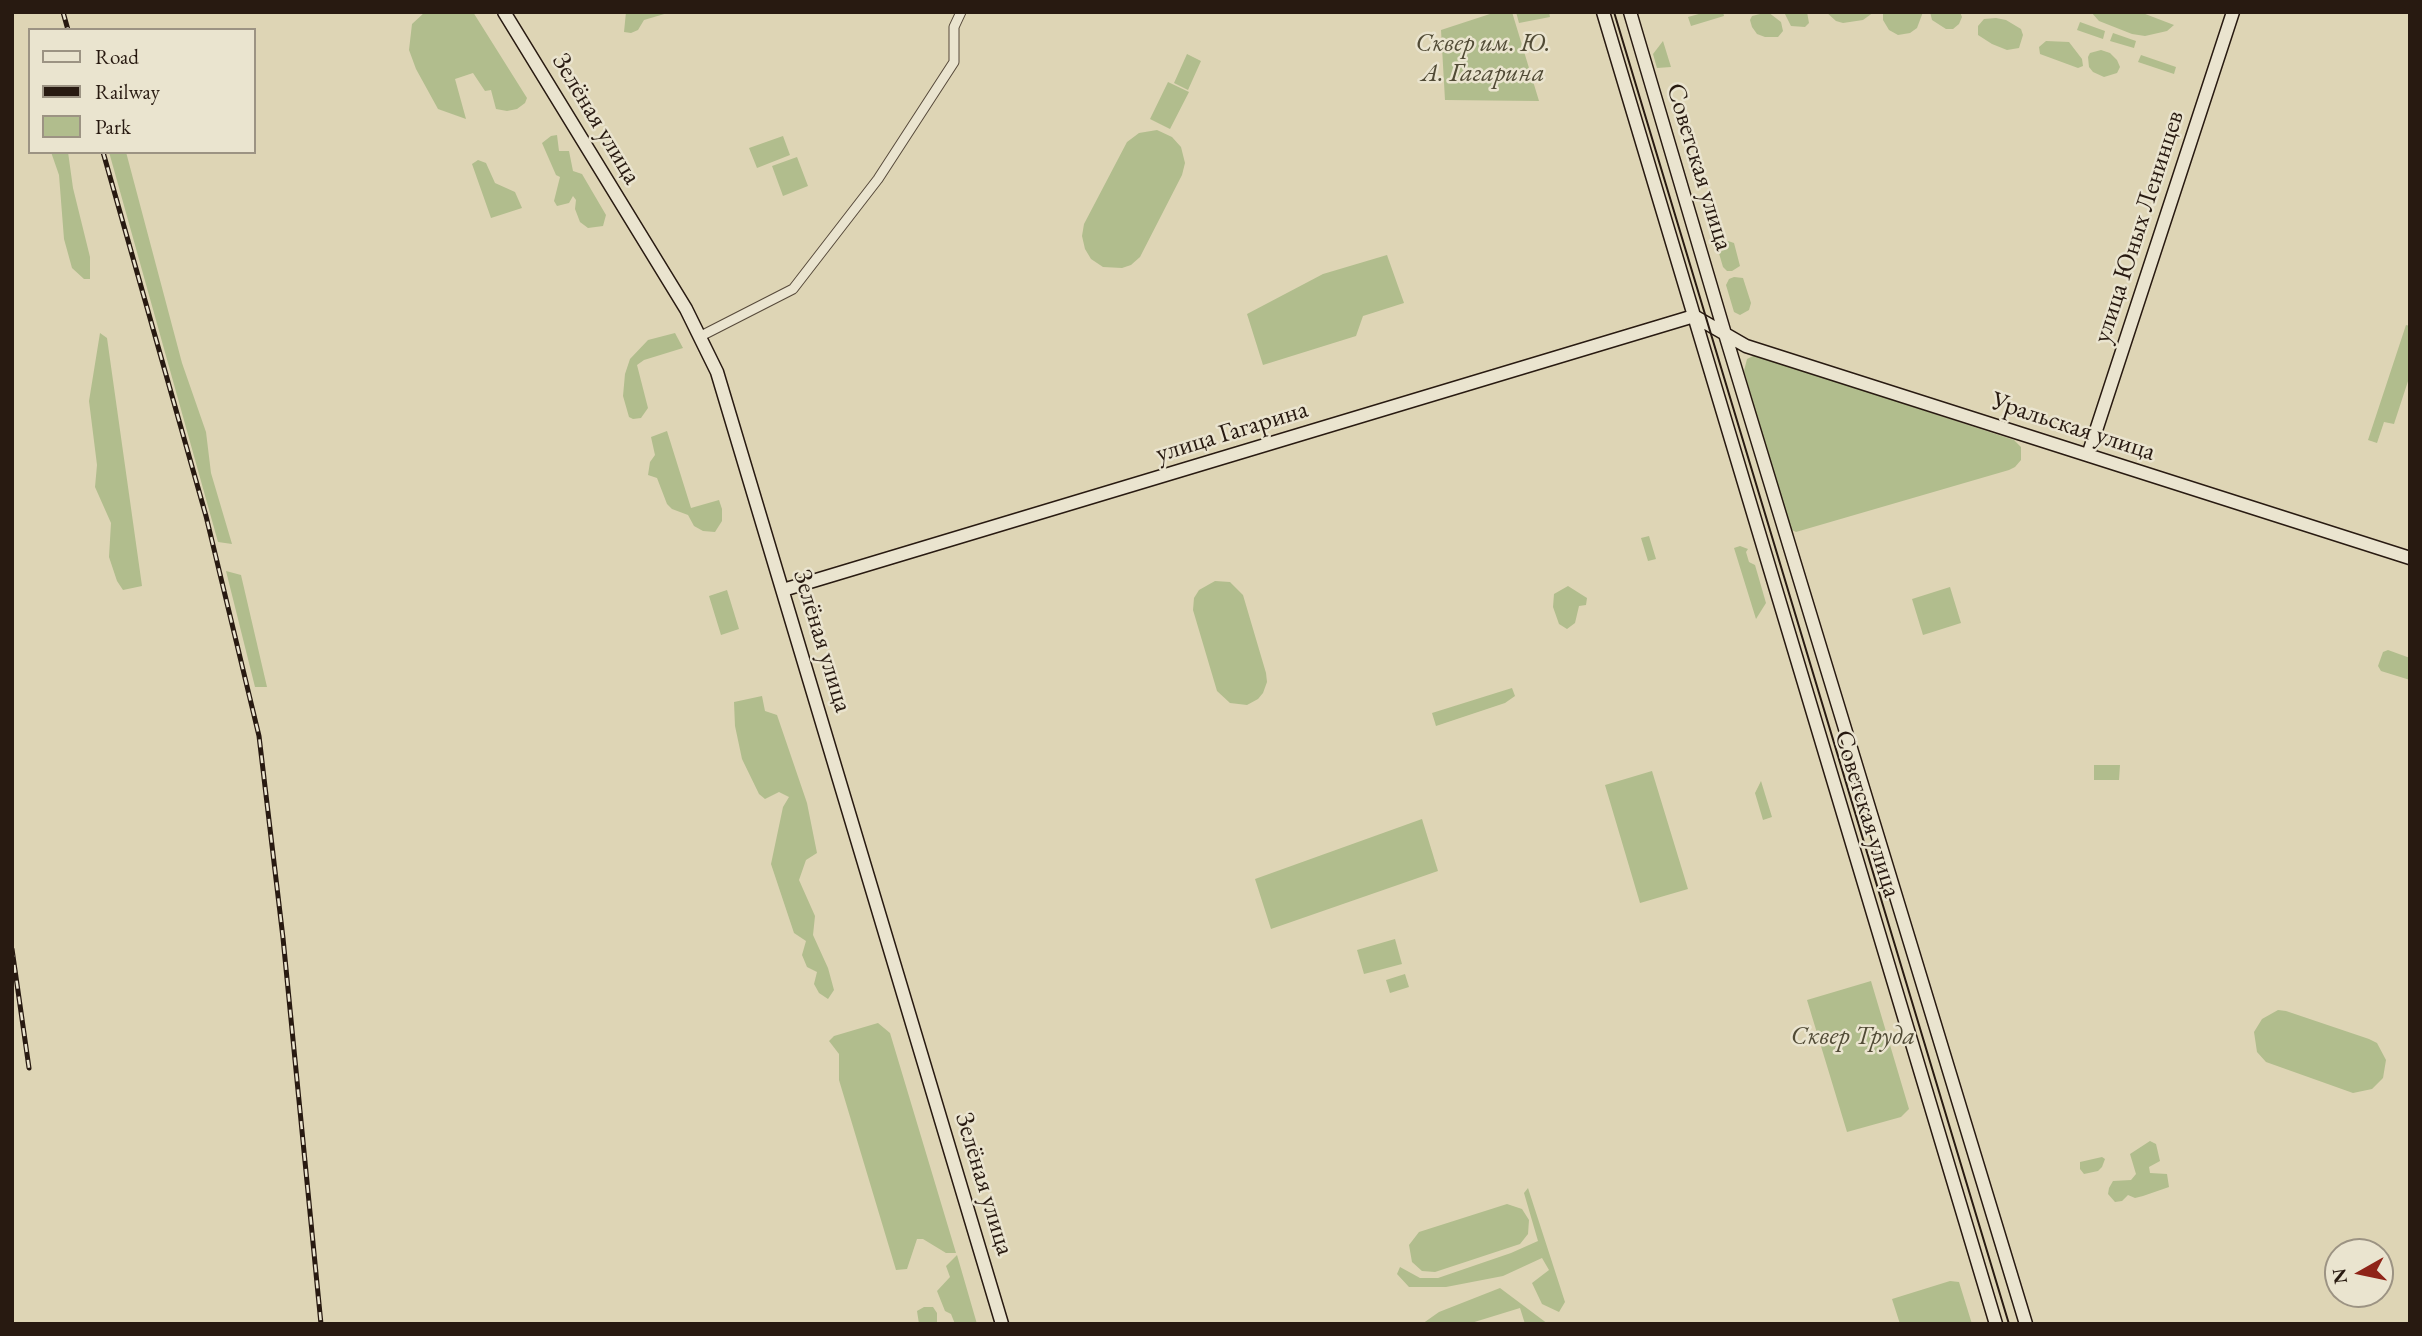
<!DOCTYPE html>
<meta charset="utf-8">
<style>
body{margin:0}
#map{position:relative;width:2422px;height:1336px;overflow:hidden;background:#ded5b5;font-family:"EB Garamond",serif}
canvas{display:block}
.frame{position:absolute;inset:0;border:14px solid #281a11;pointer-events:none}
.legend{position:absolute;left:28px;top:28px;width:228px;height:126px;box-sizing:border-box;background:#eae4cf;border:2px solid #9c9383;margin:0;padding:9px 12px;list-style:none;font-size:21px;color:#281a11}
.legend li{display:flex;align-items:center;gap:14px;height:35px}
.legend b{width:35px;border:2px solid #9c9383}
.north{position:absolute;left:2324px;top:1238px;width:70px;height:70px;box-sizing:border-box;background:#eae4cf;border:2px solid #9c9383;border-radius:50%;rotate:261deg;font-size:19px;font-weight:700;line-height:28px;text-align:center;color:#281a11}
.north::after{content:'';display:block;margin:auto;width:24px;height:32px;background:#8f2418;clip-path:polygon(50% 0,100% 100%,50% 72%,0 100%)}
</style>
<div id="map">
<canvas width="2422" height="1336"></canvas>
<div class="frame"></div>
<ul class="legend">
<li><b style="height:9px;background:#eae4cf"></b>Road</li>
<li><b style="height:9px;background:#281a11"></b>Railway</li>
<li><b style="height:19px;background:#b1bd8d"></b>Park</li>
</ul>
<div class="north">N</div>
</div>
<script>
const ctx = document.querySelector('canvas').getContext('2d');
ctx.lineJoin = 'round';
function fillPath(path, color) {
  ctx.fillStyle = color;
  ctx.fill(path, 'evenodd');
}
function toPath(rows) {
  const path = new Path2D();
  for (const r of rows) {
    path.moveTo(r[0], r[1]);
    for (let i = 2; i < r.length; i += 2) path.lineTo(r[i], r[i + 1]);
  }
  return path;
}
function stroke(path, color, width, dash) {
  ctx.strokeStyle = color;
  ctx.lineWidth = width;
  ctx.lineCap = dash ? 'butt' : 'round';
  ctx.setLineDash(dash || []);
  ctx.stroke(path);
}
function drawText(font, color, halo, rows, align = 'center') {
  ctx.font = font + ' "EB Garamond",serif';
  ctx.lineWidth = 5;
  ctx.setLineDash([]);
  ctx.textBaseline = 'middle';
  ctx.strokeStyle = halo;
  ctx.fillStyle = color;
  for (const [text, x, y, turn = 0] of rows) {
    ctx.save();
    ctx.translate(x, y);
    ctx.rotate((+turn || 0) * Math.PI / 180);
    ctx.textAlign = isNaN(turn) ? turn : align;
    if (halo) ctx.strokeText(text, 0, 0);
    ctx.fillText(text, 0, 0);
    ctx.restore();
  }
}
fillPath(toPath([
 [425,12,473,12,527,98,525,103,517,109,507,111,496,109,491,90,485,91,473,73,455,79,466,119,438,109,416,69,409,50,412,24],
 [626,12,671,12,644,20,638,30,631,33,624,32],
 [1496,12,1512,12,1539,101,1445,100,1441,30],
 [1516,12,1549,12,1550,17,1519,23],
 [1706,12,1723,12,1724,16,1691,26,1688,17],
 [1768,12,1781,22,1783,31,1778,37,1765,37,1757,34,1752,27,1750,20,1752,16],
 [1784,12,1807,12,1809,23,1805,27,1791,26],
 [1826,12,1874,12,1863,20,1843,23,1836,21],
 [1883,12,1923,12,1917,28,1910,33,1898,35,1889,30,1883,20],
 [1930,12,1960,12,1962,17,1959,24,1953,29,1946,29,1932,20],
 [2091,12,2140,12,2174,25,2167,31,2145,36,2132,34,2099,21],
 [1996,18,2006,20,2021,29,2023,35,2019,48,2007,50,1992,44,1978,35,1978,26,1984,19],
 [2080,22,2105,31,2103,39,2077,30],
 [2113,33,2136,41,2134,48,2110,41],
 [1663,41,1671,67,1657,68,1653,54],
 [2046,41,2069,42,2082,59,2083,66,2078,68,2040,54,2039,47],
 [2101,50,2110,53,2117,60,2120,67,2117,73,2104,77,2093,72,2089,67,2088,57,2090,53],
 [1187,54,1201,61,1188,90,1174,83],
 [2141,55,2176,67,2174,74,2138,62],
 [1168,82,1189,92,1170,129,1150,119],
 [1157,130,1172,137,1181,147,1185,163,1182,175,1140,257,1131,265,1122,268,1103,267,1091,259,1085,249,1082,236,1084,224,1127,142,1139,133],
 [557,135,559,151,569,151,573,171,582,174,606,215,603,226,588,228,580,222,575,209,576,200,573,196,569,203,557,206,554,201,560,177,556,175,542,143,551,136],
 [783,136,790,155,757,168,749,148],
 [51,152,68,152,73,188,90,257,90,279,84,279,72,268,64,239,59,175],
 [109,152,126,152,182,363,206,432,211,473,232,544,218,542],
 [797,157,808,186,783,196,772,166],
 [478,160,486,163,495,183,515,192,522,208,491,218,472,164],
 [1728,241,1734,243,1740,266,1732,271,1727,271,1723,267,1718,250,1721,244],
 [1387,255,1404,303,1363,316,1356,336,1263,365,1247,314,1323,274],
 [1734,277,1743,278,1751,303,1749,310,1740,315,1734,312,1726,285,1729,279],
 [2406,325,2410,326,2410,375,2394,424,2384,422,2377,443,2368,440],
 [100,333,107,338,142,586,123,590,117,581,109,557,111,523,95,487,97,465,89,401],
 [675,333,683,348,644,360,637,365,648,408,641,418,633,419,629,417,623,396,625,374,630,359,648,340],
 [1755,355,2014,440,2021,447,2021,460,2015,467,2009,470,1796,532,1790,529,1744,371,1747,359],
 [667,431,691,508,719,500,722,509,722,521,715,532,703,531,694,526,688,515,672,509,667,504,657,478,648,475,650,462,655,455,651,437],
 [1649,536,1656,559,1648,561,1641,538],
 [1740,546,1748,549,1746,552,1749,562,1755,565,1766,603,1756,619,1734,548],
 [226,571,241,575,267,687,255,687],
 [1215,581,1230,582,1243,595,1266,673,1267,682,1263,693,1258,699,1247,705,1230,703,1217,691,1193,610,1194,598,1199,590],
 [1568,586,1587,598,1586,605,1579,606,1575,623,1567,629,1559,624,1553,607,1554,594],
 [1950,587,1961,623,1923,635,1912,599],
 [727,590,739,629,721,635,709,596],
 [2388,650,2410,658,2410,680,2381,671,2378,666,2383,652],
 [1512,688,1515,696,1505,703,1436,726,1432,713],
 [762,696,765,711,777,715,807,803,817,853,806,860,799,880,815,916,813,935,828,968,834,990,828,999,819,993,814,984,817,972,807,967,802,955,806,941,794,933,771,864,783,807,789,797,779,792,765,799,759,794,742,759,735,726,734,702],
 [2094,765,2120,765,2119,780,2094,780],
 [1652,771,1688,889,1640,903,1605,785],
 [1761,781,1772,817,1763,820,1755,793],
 [1422,819,1438,871,1271,929,1255,879],
 [1395,939,1402,964,1364,974,1357,950],
 [1405,974,1409,987,1390,993,1386,980],
 [1871,981,1909,1109,1901,1117,1847,1132,1807,1000],
 [2278,1010,2286,1011,2369,1039,2377,1043,2386,1060,2383,1078,2372,1089,2353,1093,2266,1062,2257,1052,2254,1032,2262,1019],
 [878,1023,890,1033,956,1253,946,1253,923,1239,917,1239,907,1269,896,1270,839,1080,839,1054,829,1041,834,1036],
 [2150,1141,2156,1144,2160,1161,2149,1167,2150,1173,2167,1174,2169,1187,2143,1196,2135,1198,2128,1195,2122,1201,2115,1202,2108,1194,2109,1188,2113,1181,2131,1180,2136,1174,2130,1154],
 [2102,1157,2105,1159,2102,1167,2098,1171,2084,1174,2080,1169,2080,1162],
 [1528,1188,1565,1302,1559,1312,1542,1304,1532,1283,1549,1270,1542,1258,1503,1276,1446,1287,1409,1287,1397,1274,1400,1267,1420,1278,1438,1278,1511,1253,1538,1241,1524,1193],
 [1507,1204,1522,1209,1529,1220,1528,1234,1520,1244,1435,1272,1422,1271,1412,1262,1409,1245,1419,1232],
 [957,1255,977,1324,955,1324,951,1314,945,1311,937,1291,950,1277,946,1266],
 [1950,1281,1959,1282,1972,1324,1900,1324,1892,1299],
 [1500,1288,1548,1324,1525,1324,1520,1308,1468,1324,1422,1324,1439,1312],
 [924,1307,933,1307,937,1313,937,1324,919,1324,917,1311]
]), '#b1bd8d');
const street = toPath([
 [701,336,793,289,878,179,954,62,954,27,961,12]
]);
const secondary = toPath([
 [504,12,686,309,717,372,1002,1324],
 [1603,12,1996,1324],
 [1630,12,1725,334,2026,1324],
 [1694,316,1746,346,2410,558],
 [2088,455,2233,12],
 [783,590,1694,316]
]);
stroke(street, '#56493a', 11);
stroke(secondary, '#281a11', 15);
stroke(street, '#eae4cf', 9);
stroke(secondary, '#eae4cf', 12);
stroke(toPath([
 [1614,12,2009,1324]
]), '#281a11', 2);
const rail = toPath([
 [63,12,68,30],
 [103,152,206,516,259,736,283,938,321,1324],
 [12,949,29,1068]
]);
stroke(rail, '#281a11', 5);
stroke(rail, '#eae4cf', 2.5, [8]);
drawText('italic 26px', '#514b36', '#eae4cf', [
 ["Сквер им. Ю.",1483,44],
 ["А. Гагарина",1483,74],
 ["Сквер Труда",1853,1037]
]);
drawText('26px', '#281a11', '#eae4cf', [
 ["Зелёная улица",596,119,59],
 ["Советская улица",1699,167,73],
 ["улица Юных Ленинцев",2139,227,-72],
 ["Уральская улица",2073,427,18],
 ["улица Гагарина",1232,432,-17],
 ["Зелёная улица",822,641,73],
 ["Советская улица",1867,814,73],
 ["Зелёная улица",984,1184,73]
]);
</script>
